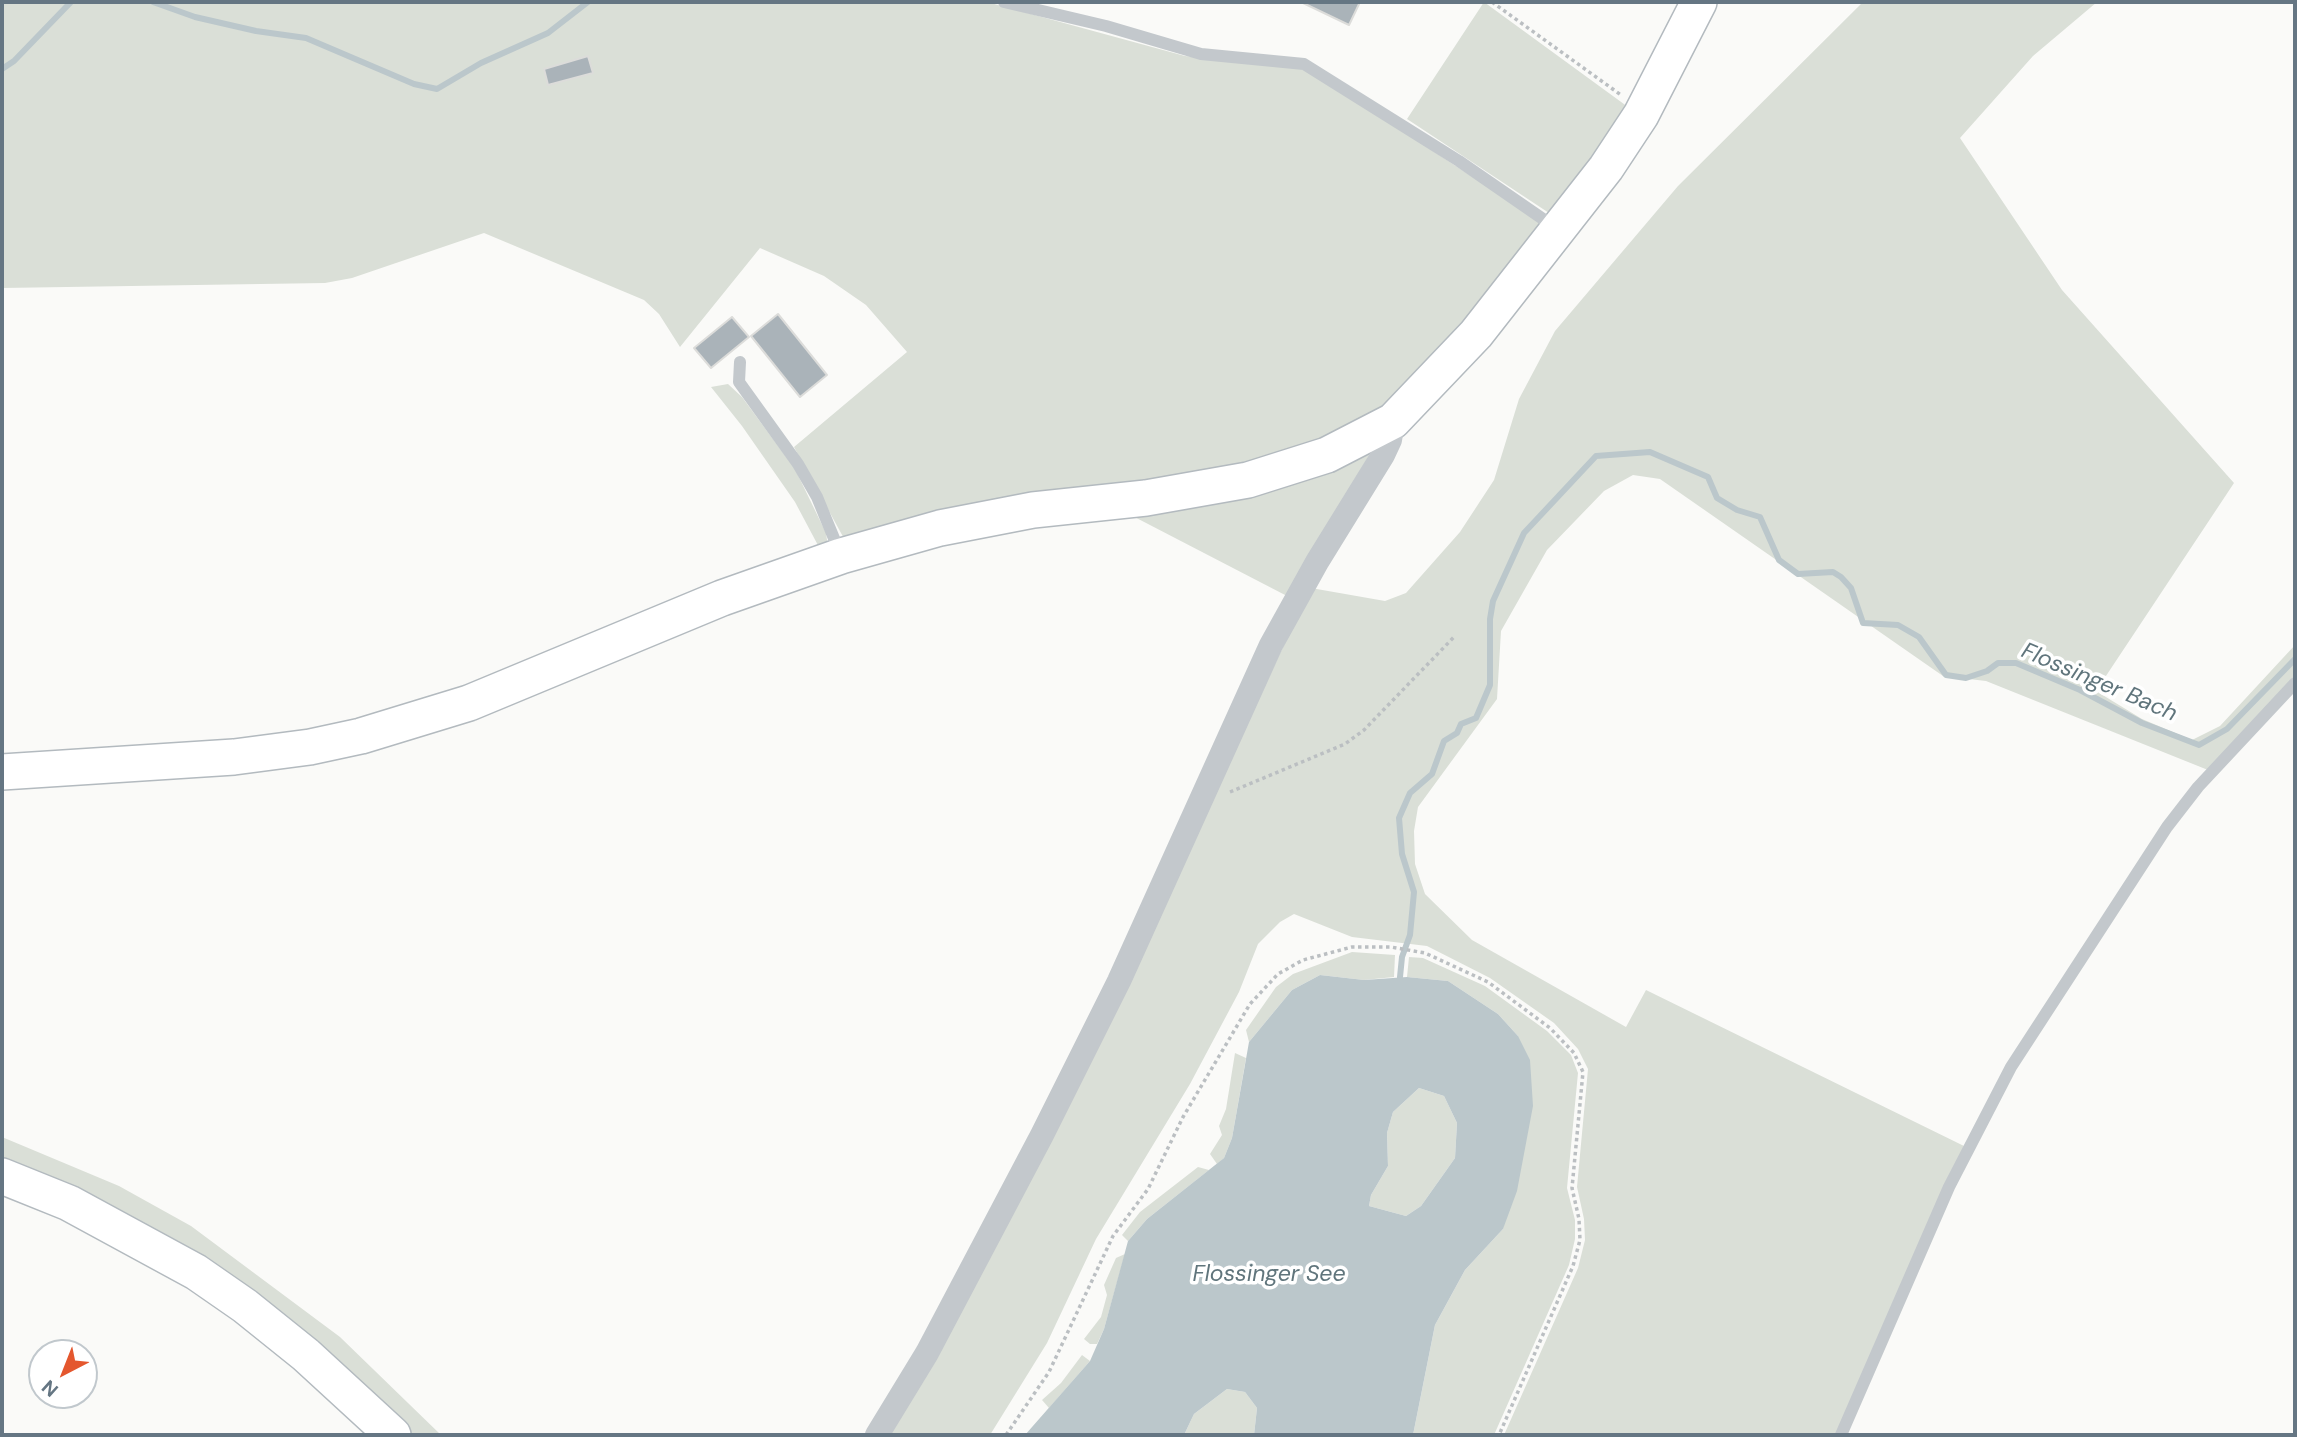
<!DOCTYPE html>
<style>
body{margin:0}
#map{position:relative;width:2297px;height:1437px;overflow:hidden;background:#fafaf8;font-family:"DM Sans",sans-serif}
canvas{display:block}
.frame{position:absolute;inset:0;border:4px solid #657683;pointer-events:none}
.north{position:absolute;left:28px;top:1339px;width:70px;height:70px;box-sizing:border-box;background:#fff;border:2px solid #c1c8cd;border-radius:50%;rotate:222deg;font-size:19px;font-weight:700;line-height:28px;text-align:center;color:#657683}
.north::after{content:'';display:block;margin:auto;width:24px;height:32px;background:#e4572e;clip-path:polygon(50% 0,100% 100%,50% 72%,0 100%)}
</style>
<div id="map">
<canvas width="2297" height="1437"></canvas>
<div class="frame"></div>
<div class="north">N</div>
</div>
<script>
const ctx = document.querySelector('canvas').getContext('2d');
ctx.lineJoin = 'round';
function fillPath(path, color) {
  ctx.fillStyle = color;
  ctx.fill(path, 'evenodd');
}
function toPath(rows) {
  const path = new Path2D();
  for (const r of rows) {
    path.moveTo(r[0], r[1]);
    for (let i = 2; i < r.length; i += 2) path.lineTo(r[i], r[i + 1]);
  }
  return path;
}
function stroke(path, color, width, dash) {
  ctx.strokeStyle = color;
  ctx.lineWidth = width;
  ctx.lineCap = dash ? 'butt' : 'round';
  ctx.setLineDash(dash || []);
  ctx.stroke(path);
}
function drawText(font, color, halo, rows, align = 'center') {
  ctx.font = font + ' "DM Sans",sans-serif';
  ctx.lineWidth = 7;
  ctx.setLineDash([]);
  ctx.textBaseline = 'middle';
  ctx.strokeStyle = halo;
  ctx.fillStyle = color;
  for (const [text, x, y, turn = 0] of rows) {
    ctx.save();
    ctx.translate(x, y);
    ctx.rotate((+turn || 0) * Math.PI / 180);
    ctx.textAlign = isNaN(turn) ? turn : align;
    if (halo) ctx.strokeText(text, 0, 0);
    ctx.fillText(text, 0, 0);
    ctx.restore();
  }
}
fillPath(toPath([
 [2,2,987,2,1185,56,1308,69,1535,218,1543,226,1544,233,1389,408,1259,466,847,544,794,447,907,352,866,305,824,276,760,248,680,347,659,314,644,300,484,233,352,278,325,283,2,288],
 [1484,2,1628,107,1630,113,1549,213,1407,119],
 [1863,2,2097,2,2033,56,1960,138,2062,290,2234,483,2096,691,2142,719,2192,740,2220,726,2295,645,2295,675,2208,770,1986,681,1943,676,1660,479,1633,475,1604,491,1547,550,1501,631,1497,699,1418,807,1414,831,1415,864,1425,894,1472,940,1626,1027,1646,990,1964,1146,1837,1435,1504,1435,1578,1268,1585,1240,1584,1219,1577,1187,1588,1069,1578,1049,1554,1023,1490,978,1427,946,1352,937,1294,914,1280,922,1258,944,1239,992,1190,1084,1096,1239,1047,1343,990,1435,890,1435,1158,911,1311,588,1385,601,1406,593,1460,532,1494,480,1519,399,1555,331,1678,186],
 [728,384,742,397,795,469,826,533,828,547,821,551,795,502,742,426,711,387],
 [1374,447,1287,596,1121,510],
 [1352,952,1395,955,1394,977,1364,980,1320,975,1292,990,1249,1042,1246,1030,1276,987,1293,974],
 [1409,957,1423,958,1485,986,1547,1031,1571,1055,1578,1073,1567,1188,1575,1220,1575,1239,1569,1265,1494,1435,1413,1435,1435,1325,1465,1270,1503,1229,1518,1036,1498,1014,1448,981,1407,977],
 [1235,1053,1246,1058,1232,1138,1224,1158,1217,1164,1210,1154,1222,1135,1219,1126,1226,1109],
 [1419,1088,1444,1096,1457,1123,1455,1158,1421,1206,1406,1216,1369,1206,1371,1195,1388,1166,1387,1133,1393,1112],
 [2,1137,119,1186,191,1226,340,1337,441,1435,413,1435,328,1351,2,1162],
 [1198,1167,1209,1170,1147,1219,1128,1241,1122,1235,1140,1212],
 [1125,1254,1104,1329,1097,1344,1090,1344,1084,1339,1101,1317,1107,1295,1104,1285,1116,1258],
 [1082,1355,1090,1361,1049,1408,1042,1400,1061,1383],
 [1227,1389,1245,1392,1257,1408,1254,1435,1184,1435,1194,1414]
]), '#dadfd7');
fillPath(toPath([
 [1320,975,1364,980,1407,977,1448,981,1498,1014,1518,1036,1530,1060,1533,1106,1517,1191,1503,1229,1465,1270,1435,1325,1413,1435,1254,1435,1257,1408,1245,1392,1227,1389,1194,1414,1184,1435,1025,1435,1090,1361,1104,1329,1128,1241,1147,1219,1224,1158,1232,1138,1249,1042,1292,990],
 [1419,1088,1444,1096,1457,1123,1455,1158,1421,1206,1406,1216,1369,1206,1371,1195,1388,1166,1387,1133,1393,1112]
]), '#bbc7cb');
stroke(toPath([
 [153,2,195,17,256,31,306,38,414,84,437,89,481,63,548,33,588,2],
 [2,69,14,61,71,2],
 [1400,977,1402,957,1410,935,1414,892,1402,854,1399,818,1410,793,1432,774,1444,741,1457,733,1461,724,1476,718,1490,685,1490,619,1493,601,1524,533,1596,456,1650,452,1708,477,1717,498,1737,510,1760,517,1779,560,1798,574,1833,572,1841,577,1851,588,1863,623,1898,625,1919,637,1946,675,1966,678,1987,671,1998,663,2016,663,2080,690,2142,723,2199,745,2227,729,2295,659]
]), '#bbc7cb', 6);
const building = toPath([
 [1301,2,1360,2,1349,25,1301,2],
 [588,56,593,73,548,85,544,69,588,56],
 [778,314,827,375,800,397,751,336,778,314],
 [732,317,749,337,711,368,694,348,732,317]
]);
fillPath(building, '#aab3b9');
stroke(building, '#dcdcda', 2);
const secondary = toPath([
 [2,772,234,757,310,747,361,736,469,703,722,598,841,556,940,528,1033,510,1146,498,1248,480,1327,455,1393,421,1476,334,1606,168,1641,115,1699,2],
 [2,1176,69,1203,196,1272,245,1306,306,1355,393,1435]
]);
stroke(secondary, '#b3babf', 38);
stroke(toPath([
 [1492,2,1621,95],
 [1230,792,1345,744,1364,730,1454,637],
 [1006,1435,1049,1372,1113,1236,1148,1189,1183,1117,1250,1004,1278,974,1303,960,1352,947,1391,947,1425,953,1488,982,1550,1028,1574,1053,1583,1072,1572,1188,1579,1219,1580,1240,1573,1266,1499,1435]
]), '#bbbfc2', 3.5, [3.5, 3.5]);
stroke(toPath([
 [1004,2,1106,26,1201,54,1304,64,1459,161,1556,228],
 [740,362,739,382,798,464,817,497,840,553],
 [1841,1435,1949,1187,2011,1067,2167,827,2198,787,2295,683]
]), '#c3c8cc', 12);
stroke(toPath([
 [877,1435,927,1353,1042,1135,1119,981,1271,645,1317,562,1383,455,1390,440,1393,421]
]), '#c3c8cc', 24);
stroke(secondary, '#fff', 35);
drawText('italic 23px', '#60757c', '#fff', [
 ["Flossinger Bach",2099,683,23],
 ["Flossinger See",1269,1275]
]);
</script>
